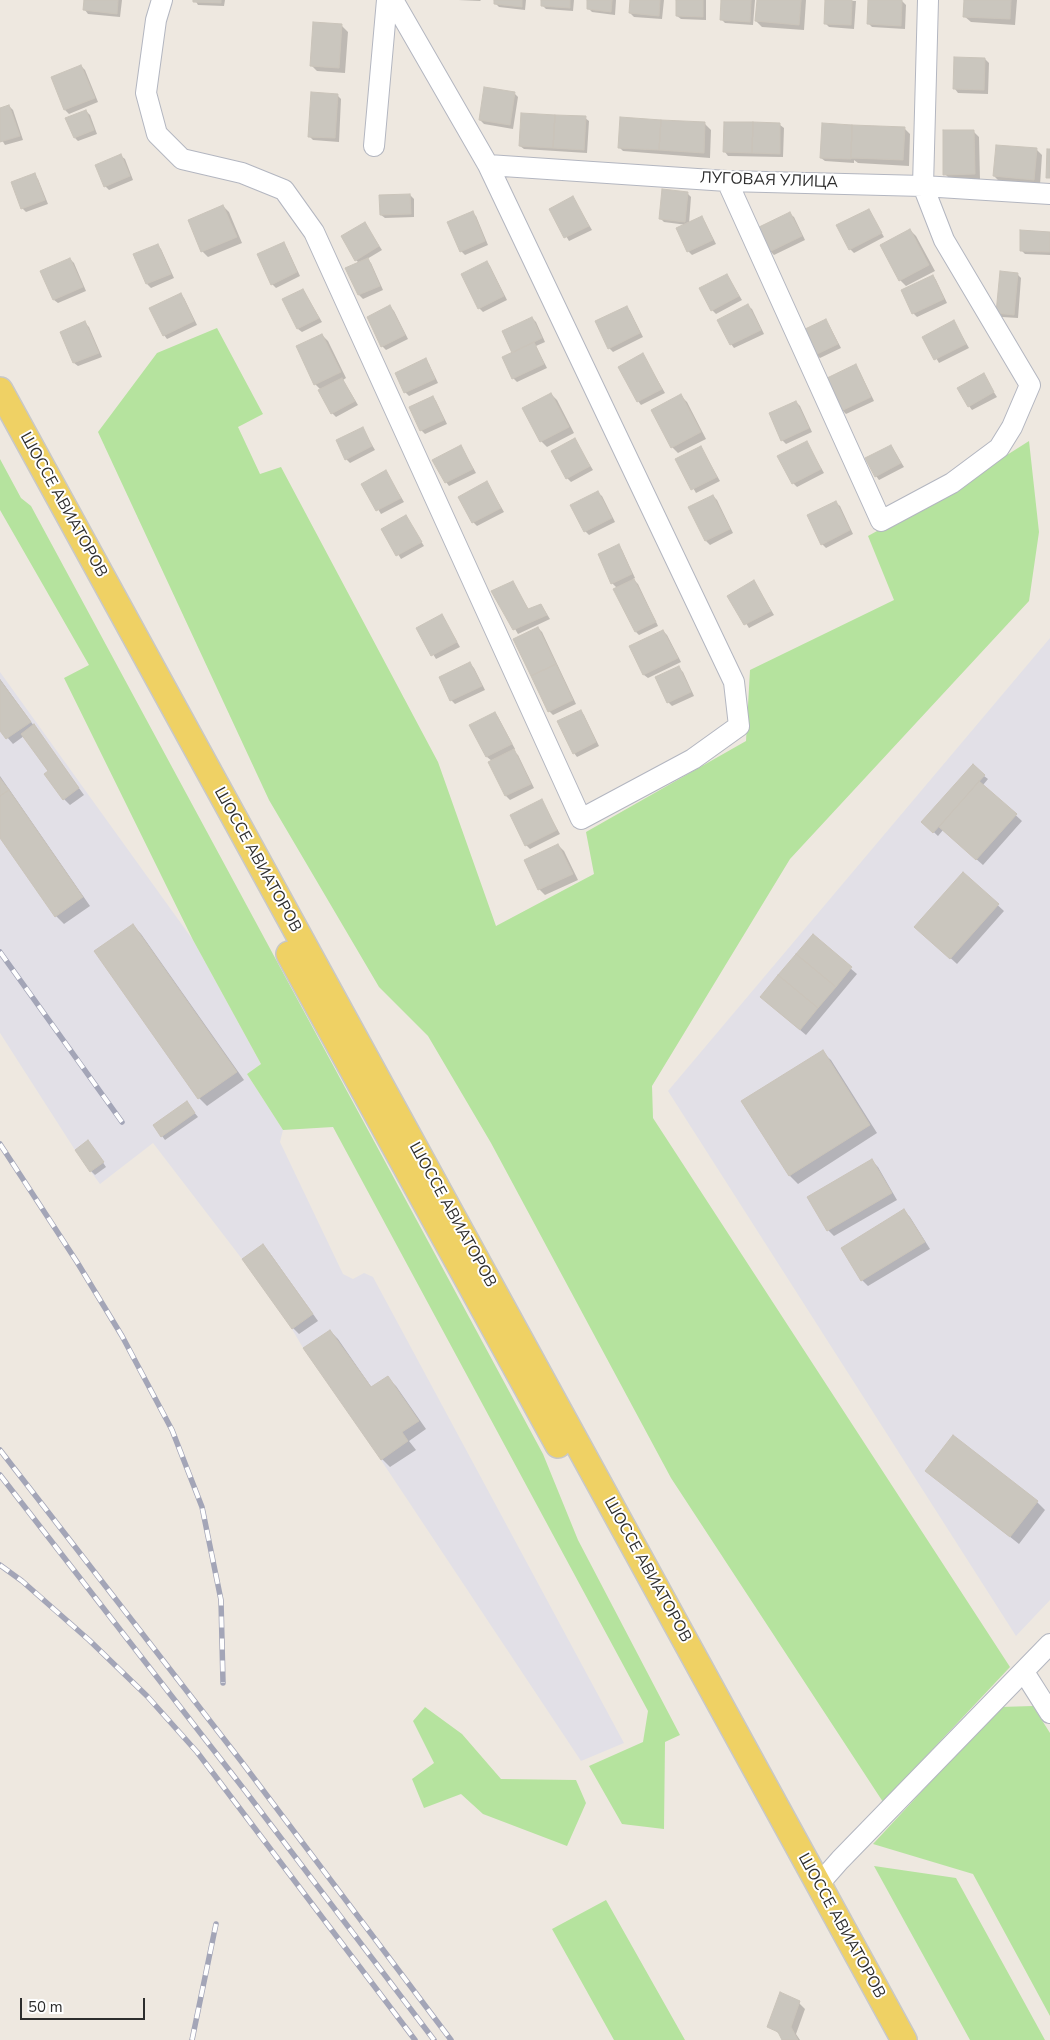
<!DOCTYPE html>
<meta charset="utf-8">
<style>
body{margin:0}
#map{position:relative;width:1050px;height:2040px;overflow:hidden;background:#eee8e0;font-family:"Nunito Sans",sans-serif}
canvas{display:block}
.scale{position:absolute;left:20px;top:1998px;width:125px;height:22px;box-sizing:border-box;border:2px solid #2d2d2d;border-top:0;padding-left:6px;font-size:15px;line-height:18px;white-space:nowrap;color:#2d2d2d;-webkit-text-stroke:4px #fff;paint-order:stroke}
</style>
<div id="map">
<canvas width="1050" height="2040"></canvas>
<div class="scale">50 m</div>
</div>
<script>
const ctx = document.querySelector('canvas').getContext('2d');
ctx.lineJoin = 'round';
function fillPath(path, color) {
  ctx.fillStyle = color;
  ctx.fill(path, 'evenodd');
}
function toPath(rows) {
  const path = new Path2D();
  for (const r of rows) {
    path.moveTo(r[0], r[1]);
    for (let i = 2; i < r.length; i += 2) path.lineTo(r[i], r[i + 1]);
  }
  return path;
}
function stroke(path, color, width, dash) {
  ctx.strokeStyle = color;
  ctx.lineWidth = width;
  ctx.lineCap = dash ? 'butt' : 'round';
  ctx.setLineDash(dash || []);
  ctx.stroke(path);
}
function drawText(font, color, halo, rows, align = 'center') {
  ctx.font = font + ' "Nunito Sans",sans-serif';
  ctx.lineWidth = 4;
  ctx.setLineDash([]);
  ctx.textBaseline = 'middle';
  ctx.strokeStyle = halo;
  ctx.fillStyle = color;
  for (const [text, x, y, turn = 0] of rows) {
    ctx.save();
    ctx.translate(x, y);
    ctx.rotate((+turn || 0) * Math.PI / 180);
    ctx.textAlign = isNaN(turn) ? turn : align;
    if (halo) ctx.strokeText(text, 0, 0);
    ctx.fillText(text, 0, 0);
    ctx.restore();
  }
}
fillPath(toPath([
 [1050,638,1050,1600,1016,1636,668,1091],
 [0,672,193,940,261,1064,247,1074,283,1130,280,1142,343,1274,353,1279,364,1273,373,1277,624,1743,581,1761,381,1460,303,1348,292,1329,242,1259,153,1143,100,1184,75,1150,0,1033]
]), '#e2e0e7');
fillPath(toPath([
 [217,328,263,414,238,427,260,474,281,467,438,762,496,926,594,874,586,832,746,741,750,670,894,600,868,536,955,488,1029,441,1039,532,1029,601,790,859,652,1086,653,1118,1010,1667,883,1802,671,1478,491,1143,428,1036,379,987,269,800,98,432,157,353],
 [0,459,21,498,31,506,543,1454,578,1540,680,1735,665,1742,664,1829,622,1824,589,1766,643,1742,648,1711,333,1127,283,1130,247,1074,261,1064,193,940,64,678,89,665,0,510],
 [1033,1706,1050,1733,1050,2016,973,1874,873,1844,1000,1707],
 [425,1707,462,1734,501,1779,576,1780,586,1803,567,1846,483,1814,461,1794,424,1808,412,1779,434,1763,413,1721],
 [874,1866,956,1878,1045,2040,970,2040],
 [606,1900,685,2040,614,2040,552,1929]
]), '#b5e39e');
fillPath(toPath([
 [86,0,122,0,120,17,88,14,85,10],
 [195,0,225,0,224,6,198,5],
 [458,0,481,0,480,1],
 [495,0,526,0,525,10,499,7,495,3],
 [543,0,574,0,573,11,546,9,542,5],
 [589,0,616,0,615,15,592,12,588,8],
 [631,0,664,0,662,19,634,17,630,13],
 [677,0,706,0,706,20,681,19,677,16],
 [722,0,755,0,753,25,725,23,721,19],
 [758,0,806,0,804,30,762,27,756,21],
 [827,0,856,1,854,29,829,27,825,23],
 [869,0,902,1,906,5,905,29,872,27,868,23],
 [965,0,1017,0,1015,25,971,22,964,16],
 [342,26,348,32,345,73,317,71,311,65],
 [985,59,989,63,988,94,958,93,955,89],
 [81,66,85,70,98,102,69,114,65,110,52,77],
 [514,93,518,97,513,129,484,124,480,120],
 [337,95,341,99,339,142,313,140,309,136],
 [9,106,13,110,23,140,5,145,0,137,0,109],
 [86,111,90,115,97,134,78,141,75,138],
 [585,118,589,121,587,153,524,149,520,146],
 [621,119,705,124,711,130,710,158,623,151,619,147],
 [780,125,784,128,783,157,728,156,725,152],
 [904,128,910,134,909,166,858,163,854,160,854,163,825,161,821,158],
 [973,131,979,137,980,180,951,180,945,174],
 [1036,149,1042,155,1040,185,1000,182,994,176],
 [121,156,125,159,133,180,109,190,105,186],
 [34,175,38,179,48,204,26,212,22,208],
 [687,193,691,197,689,224,701,218,705,222,716,244,692,255,688,251,687,225,664,222,661,219],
 [410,195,414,199,414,217,385,218,381,215],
 [573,198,592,230,569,241,550,209],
 [223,206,229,212,242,243,208,257,202,251],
 [869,210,884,237,854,253,850,249],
 [472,213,476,216,488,245,465,255,461,251],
 [790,214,794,217,805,240,774,255,770,251],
 [365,224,382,250,367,259,371,263,383,290,363,299,359,295,347,268,359,263,356,260],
 [910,230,916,236,935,271,906,286,900,280],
 [1050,233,1050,255,1025,254,1021,250],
 [284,244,287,248,300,276,276,288,272,284],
 [157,245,161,249,174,278,151,288,147,284,135,255],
 [70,259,74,263,86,291,58,303,54,300,42,272],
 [487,262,490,266,507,300,483,312,479,308],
 [1017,274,1021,278,1018,318,1002,317,998,313],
 [727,275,742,300,716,314,712,310],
 [933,276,936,280,947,303,917,317,913,313],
 [303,290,322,322,302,332,298,329,284,300],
 [180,295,184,298,197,325,167,339,164,335],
 [748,306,752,309,764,334,734,348,731,344],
 [390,307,394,311,408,339,386,350,382,346],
 [626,307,630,311,643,337,613,352,609,348],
 [532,318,536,322,545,342,536,346,547,368,517,382,513,378,513,353],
 [826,321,829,325,841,348,820,358,816,355],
 [954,322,969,348,939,363,924,337],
 [85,323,89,327,102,357,78,366,74,363,61,333],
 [322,335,328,341,346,378,343,380,358,405,336,417,332,413,321,390,315,384],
 [643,355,665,393,641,405,638,401],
 [425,360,429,364,438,383,409,396,405,392],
 [855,366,859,370,874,401,846,414,842,410,827,380],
 [983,375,997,397,972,410,969,406],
 [551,394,557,400,574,433,547,447,541,441],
 [681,396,687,402,706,439,678,453,672,447],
 [433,397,436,401,447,424,425,434,421,430],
 [796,402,800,406,812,432,786,444,782,440],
 [362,428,375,450,350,463,346,459],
 [574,439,593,470,571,482,567,478],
 [807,443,824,473,797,487,793,483],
 [461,446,476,473,449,486,446,482],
 [891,446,904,467,879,480,876,476],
 [701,448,720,481,696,493,677,460],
 [386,472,404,502,381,514,363,485],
 [487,483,504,512,477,526,473,522],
 [598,493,602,496,615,522,589,535,585,531],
 [713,496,717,500,733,533,710,545,706,541,689,508],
 [836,503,840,506,853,534,826,548,822,544],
 [406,517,424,546,401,559,383,530],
 [618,546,622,550,635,578,633,579,638,584,658,626,639,635,636,632,617,588,612,583],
 [512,582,529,610,541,605,550,619,518,634,493,592],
 [754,582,774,615,749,628,729,596],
 [442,615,460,647,436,659,417,628],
 [538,628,542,632,576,704,553,715,549,711],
 [663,631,667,635,681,662,648,678,644,675,631,647],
 [470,664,474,668,485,690,455,704,451,700],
 [679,668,683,672,694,696,672,706,668,702],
 [0,679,84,795,70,805,64,799,49,772,24,736,13,744,0,729],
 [581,711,584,715,599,746,577,757,574,753],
 [494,713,498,717,515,749,512,750,518,755,534,788,510,800,506,796,490,763,492,761,487,757,471,725],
 [0,776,90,906,64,924,56,916,0,836],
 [984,776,988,779,983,785,1022,821,983,865,943,830,938,836,923,822],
 [541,800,560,834,530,849,526,845],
 [558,845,564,851,578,880,545,895,539,889],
 [963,873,1004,911,957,964,922,932],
 [133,926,141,934,244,1080,207,1106,199,1098],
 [813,936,857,974,806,1035,768,1003],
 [822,1052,831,1060,877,1133,798,1184,790,1176],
 [190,1107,198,1117,165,1140,162,1136],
 [92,1146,106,1167,95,1175,91,1171],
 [872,1161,878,1167,897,1200,834,1236,828,1230],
 [904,1211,910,1217,930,1249,868,1286,862,1280,842,1248],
 [269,1252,318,1321,299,1334,293,1328],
 [330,1331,338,1339,372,1388,387,1378,396,1386,426,1429,409,1441,416,1450,390,1467,382,1459,305,1349],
 [927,1471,1037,1502,1045,1510,1019,1544],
 [799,2003,805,2009,796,2034,800,2040,784,2040,781,2035,769,2026]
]), '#0003');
const building = toPath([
 [84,0,118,0,117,14,83,10,84,0],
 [193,0,221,0,221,3,193,2,193,0],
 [494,0,522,0,522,7,494,4,494,0],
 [541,0,570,0,570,8,541,6,541,0],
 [587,0,612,0,611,12,587,9,587,0],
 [630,0,660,0,659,16,629,13,630,0],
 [676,0,703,0,703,17,676,16,676,0],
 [721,0,751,0,750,22,720,20,721,0],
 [757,0,801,0,799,25,755,21,757,0],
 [825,0,852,0,851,25,824,24,825,0],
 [868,0,902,0,901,26,867,24,868,0],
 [964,0,1011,0,1010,19,963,17,964,0],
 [313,22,342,24,339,68,310,66,313,22],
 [954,57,985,58,984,90,953,89,954,57],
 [81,65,95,98,64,110,51,77,81,65],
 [484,87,515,92,510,125,479,120,484,87],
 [311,92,338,94,335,138,308,137,311,92],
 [9,105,20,136,0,142,0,108,9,105],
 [86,110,94,130,74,138,65,118,86,110],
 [521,113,555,115,553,148,519,146,521,113],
 [555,115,586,116,584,150,553,148,555,115],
 [620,117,661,120,659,150,618,148,620,117],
 [661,120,705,122,704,153,659,150,661,120],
 [724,122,753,122,752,153,723,152,724,122],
 [753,122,780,123,780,154,752,153,753,122],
 [822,123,852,125,851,159,820,158,822,123],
 [852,125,905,127,903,160,851,158,852,125],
 [943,130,974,130,975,174,943,175,943,130],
 [996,145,1037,148,1034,180,993,176,996,145],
 [1047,149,1050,149,1050,178,1046,178,1047,149],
 [121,154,130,176,104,187,95,165,121,154],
 [35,173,45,200,21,209,11,182,35,173],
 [662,189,688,192,685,222,659,219,662,189],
 [410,194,411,214,380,215,379,195,410,194],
 [573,196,589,226,564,238,549,209,573,196],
 [223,205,237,237,201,252,188,220,223,205],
 [869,209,882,233,849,250,836,225,869,209],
 [473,211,485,241,460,252,447,222,473,211],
 [790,212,802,236,769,252,757,228,790,212],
 [702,216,713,240,687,252,676,228,702,216],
 [365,222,379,246,355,261,341,236,365,222],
 [910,229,929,265,899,281,880,245,910,229],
 [1020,230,1050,232,1050,252,1020,251,1020,230],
 [284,242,297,272,271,285,257,254,284,242],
 [158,244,171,274,146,284,133,254,158,244],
 [70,258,83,287,53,300,40,271,70,258],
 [368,258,380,286,358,295,345,268,368,258],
 [487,261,504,296,478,309,461,274,487,261],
 [1000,271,1018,273,1014,315,996,313,1000,271],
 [727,274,739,296,711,311,699,288,727,274],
 [933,275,944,299,912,314,901,290,933,275],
 [303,289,319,318,297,329,282,299,303,289],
 [181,293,194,321,163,336,149,308,181,293],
 [748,304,761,330,730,345,717,320,748,304],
 [390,305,405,335,381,347,367,317,390,305],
 [627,306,640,333,608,349,595,321,627,306],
 [532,317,542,338,512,353,502,331,532,317],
 [826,319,838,344,815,355,803,330,826,319],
 [954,320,966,344,934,360,922,337,954,320],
 [85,321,99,353,73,363,60,332,85,321],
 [322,334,341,372,314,385,296,346,322,334],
 [534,342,544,364,512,379,502,357,534,342],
 [643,353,662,389,637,402,618,367,643,353],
 [426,358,435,379,404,393,395,373,426,358],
 [856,364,871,397,841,411,825,379,856,364],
 [984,373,994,392,968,407,957,388,984,373],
 [342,378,355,401,331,414,318,390,342,378],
 [551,393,569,427,540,442,522,408,551,393],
 [681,394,701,432,671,448,651,410,681,394],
 [433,396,444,420,420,431,409,407,433,396],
 [796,401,809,428,781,441,769,413,796,401],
 [363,427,372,446,345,460,336,440,363,427],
 [575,438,590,466,566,479,551,451,575,438],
 [807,441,821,469,792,484,777,456,807,441],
 [461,445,473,469,445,483,432,460,461,445],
 [891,445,901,463,875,477,865,458,891,445],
 [701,446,717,477,691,490,675,459,701,446],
 [386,470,401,498,376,511,361,484,386,470],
 [487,481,501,508,472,523,458,497,487,481],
 [598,491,612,518,584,532,570,505,598,491],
 [713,495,730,529,705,541,688,507,713,495],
 [836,501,850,530,821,545,807,515,836,501],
 [406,515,422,542,396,556,381,529,406,515],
 [619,544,632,574,611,584,598,554,619,544],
 [634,579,656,622,635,632,613,589,634,579],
 [754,580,771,611,744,625,727,596,754,580],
 [513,581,528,609,541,604,547,615,513,630,491,591,513,581],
 [442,614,457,642,431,656,416,628,442,614],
 [538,627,556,664,531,676,513,639,538,627],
 [663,630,678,658,643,675,629,646,663,630],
 [470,662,482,686,450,701,439,677,470,662],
 [556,664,573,700,548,712,531,676,556,664],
 [679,666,691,692,667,703,655,677,679,666],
 [0,680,31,722,6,739,0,731,0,680],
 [581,710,596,742,573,754,557,721,581,710],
 [495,712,512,744,486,757,469,725,495,712],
 [34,724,79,788,63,800,44,774,48,771,21,734,34,724],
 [514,749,531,784,505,796,488,762,514,749],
 [973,764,985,775,933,833,921,822,973,764],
 [0,778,9,790,0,796,0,778],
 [979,781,1017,814,976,860,939,827,979,781],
 [9,790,83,897,55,917,0,838,0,796,9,790],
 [542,799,557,830,525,846,510,815,542,799],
 [558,844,573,874,538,890,524,860,558,844],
 [963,872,999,904,950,959,914,927,963,872],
 [133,924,237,1072,198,1099,94,951,133,924],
 [813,934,852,967,836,987,796,954,813,934],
 [796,954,836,987,818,1008,778,975,796,954],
 [778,975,818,1008,800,1030,760,997,778,975],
 [823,1050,870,1125,789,1176,741,1101,823,1050],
 [187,1101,195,1113,161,1137,153,1125,187,1101],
 [88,1140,104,1162,90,1172,75,1150,88,1140],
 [872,1159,892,1193,827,1231,807,1197,872,1159],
 [904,1209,925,1242,861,1281,841,1248,904,1209],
 [263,1244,313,1314,292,1329,242,1259,263,1244],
 [330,1330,371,1387,388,1376,419,1421,402,1432,408,1441,381,1460,303,1348,330,1330],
 [953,1435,1038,1501,1010,1537,925,1471,953,1435],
 [780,1992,800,2001,791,2027,798,2040,782,2040,778,2032,767,2027,780,1992]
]);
fillPath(building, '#cac6be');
stroke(building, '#cac4ba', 1);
const minor = toPath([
 [162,0,156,20,146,93,157,134,182,159,242,173,284,190,314,232,581,819,693,759,739,726,734,682,488,165,393,0],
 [374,146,387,0],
 [488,165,727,181,923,186,1050,194],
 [727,181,881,521,952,483,999,448,1012,427,1030,385,944,240,923,186,928,0],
 [1024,1672,1050,1713],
 [818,1885,840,1860,1050,1644]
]);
const major = toPath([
 [0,390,904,2040],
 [289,954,558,1445]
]);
stroke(minor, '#b3b6c0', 22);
stroke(major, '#c8c8c8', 28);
stroke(minor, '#fff', 20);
stroke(major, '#efd164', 25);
const rail = toPath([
 [0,952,122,1122],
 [0,1144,77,1262,122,1336,172,1430,202,1507,221,1600,223,1683],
 [0,1450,241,1761,451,2040],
 [0,1475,243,1788,434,2040],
 [0,1565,22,1581,89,1640,147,1696,197,1752,415,2040],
 [192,2040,216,1924]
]);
stroke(rail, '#a3a5b7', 5.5);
stroke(rail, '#fff', 4, [11]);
drawText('16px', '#2d2d2d', '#fff', [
 ["ЛУГОВАЯ УЛИЦА",769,181,2],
 ["ШОССЕ АВИАТОРОВ",63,505,61],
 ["ШОССЕ АВИАТОРОВ",257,860,61],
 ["ШОССЕ АВИАТОРОВ",452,1215,61],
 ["ШОССЕ АВИАТОРОВ",647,1570,61],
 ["ШОССЕ АВИАТОРОВ",841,1926,61]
]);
</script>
